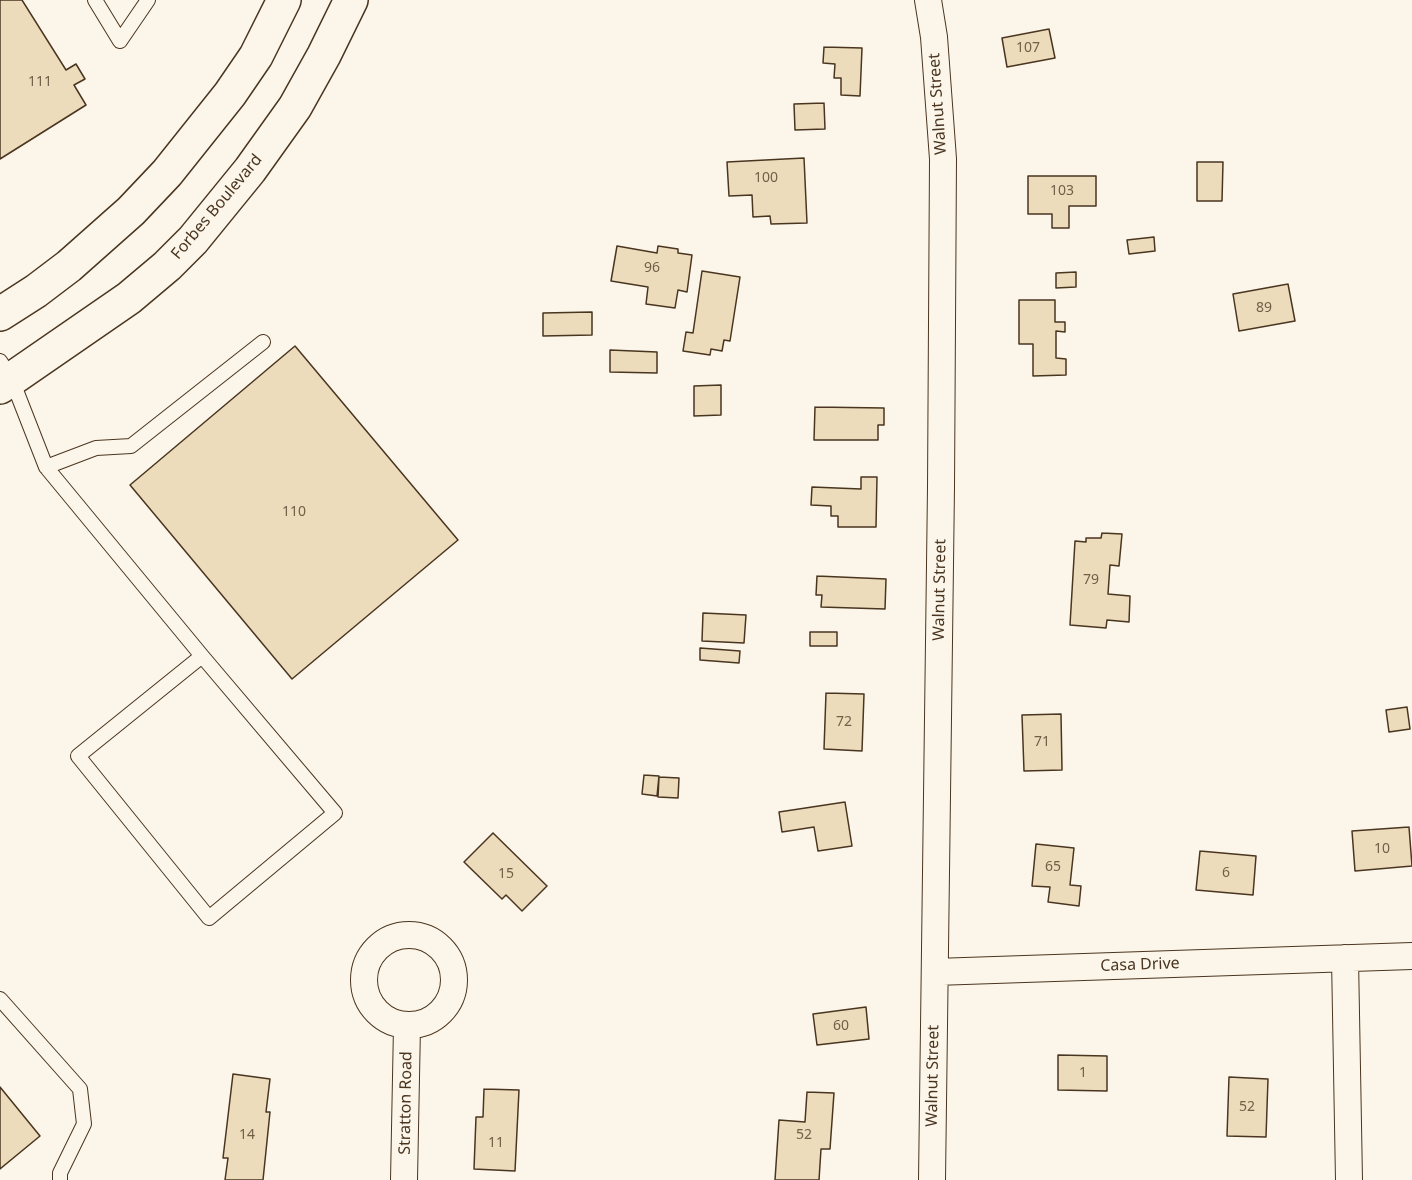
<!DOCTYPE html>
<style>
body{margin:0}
canvas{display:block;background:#fbf6e9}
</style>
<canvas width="1412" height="1180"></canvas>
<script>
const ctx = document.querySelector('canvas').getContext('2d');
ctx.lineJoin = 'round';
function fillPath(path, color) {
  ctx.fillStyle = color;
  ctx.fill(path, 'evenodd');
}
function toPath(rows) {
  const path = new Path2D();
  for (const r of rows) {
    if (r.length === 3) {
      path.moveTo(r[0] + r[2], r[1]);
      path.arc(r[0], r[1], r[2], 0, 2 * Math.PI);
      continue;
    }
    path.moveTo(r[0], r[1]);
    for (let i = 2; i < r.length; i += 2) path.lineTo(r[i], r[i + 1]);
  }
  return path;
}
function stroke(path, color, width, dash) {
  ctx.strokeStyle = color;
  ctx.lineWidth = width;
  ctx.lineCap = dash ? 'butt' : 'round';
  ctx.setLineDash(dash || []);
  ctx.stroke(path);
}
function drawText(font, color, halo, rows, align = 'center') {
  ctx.font = font + ' "Noto Sans",sans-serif';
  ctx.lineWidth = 4.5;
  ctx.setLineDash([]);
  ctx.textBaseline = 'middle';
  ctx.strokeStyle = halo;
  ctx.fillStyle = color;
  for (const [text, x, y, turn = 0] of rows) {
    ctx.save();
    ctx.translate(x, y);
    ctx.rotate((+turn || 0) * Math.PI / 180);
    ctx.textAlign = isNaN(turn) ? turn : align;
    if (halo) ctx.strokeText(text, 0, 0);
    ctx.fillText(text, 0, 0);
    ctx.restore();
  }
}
const building = toPath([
 [0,0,22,0,66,70,76,64,85,79,74,85,86,105,0,159,0,0],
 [1049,29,1055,58,1007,67,1002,38,1049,29],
 [824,47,862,48,860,96,841,95,841,78,834,78,835,64,823,63,824,47],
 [824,103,825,129,795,130,794,104,824,103],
 [804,158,807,223,771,224,770,216,753,217,752,195,729,196,727,162,804,158],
 [1197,162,1223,162,1222,201,1197,201,1197,162],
 [1028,176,1096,176,1096,206,1069,206,1069,228,1052,228,1052,214,1028,214,1028,176],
 [1154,237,1155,251,1129,254,1127,240,1154,237],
 [617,246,657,253,658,246,678,249,678,253,692,255,687,292,678,290,675,308,646,304,648,287,611,281,617,246],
 [702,271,740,277,730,341,724,340,722,351,711,349,710,355,683,351,686,332,693,333,702,271],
 [1076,272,1076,287,1056,288,1056,273,1076,272],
 [1288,284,1295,321,1239,331,1233,294,1288,284],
 [1019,300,1055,300,1055,322,1065,322,1065,332,1056,331,1056,358,1066,359,1066,375,1033,376,1033,344,1019,344,1019,300],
 [592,312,592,335,543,336,543,313,592,312],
 [295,346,458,540,292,679,130,485,295,346],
 [610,350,657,352,657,373,610,372,610,350],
 [721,385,721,415,694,416,694,386,721,385],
 [815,407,884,408,884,425,878,425,878,440,814,440,815,407],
 [861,477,877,477,876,527,838,527,838,516,831,516,831,506,811,505,812,487,861,489,861,477],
 [1102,533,1122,534,1119,566,1110,565,1108,594,1130,596,1129,622,1107,620,1106,628,1070,625,1075,541,1086,542,1086,538,1101,538,1102,533],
 [817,576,886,579,885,609,821,607,822,595,816,595,817,576],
 [703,613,746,615,744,643,702,641,703,613],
 [810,632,837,632,837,646,810,646,810,632],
 [700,648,740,651,739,663,700,660,700,648],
 [826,693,864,694,862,751,824,749,826,693],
 [1407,707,1410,729,1389,732,1386,710,1407,707],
 [1061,714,1062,770,1024,771,1022,715,1061,714],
 [644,775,659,776,657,796,642,794,644,775],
 [659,777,679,778,678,798,658,797,659,777],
 [845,802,852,846,818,851,814,827,782,832,779,812,845,802],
 [1409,827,1412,866,1355,871,1352,831,1409,827],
 [493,833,547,886,522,911,506,895,502,899,464,862,493,833],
 [1036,844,1074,848,1070,885,1081,886,1079,906,1048,902,1050,887,1032,886,1036,844],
 [1200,851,1256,856,1253,895,1196,890,1200,851],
 [866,1007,869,1039,817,1045,813,1014,866,1007],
 [1058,1055,1107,1056,1107,1091,1058,1090,1058,1055],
 [233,1074,270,1079,266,1112,270,1112,263,1180,225,1180,228,1158,223,1158,233,1074],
 [1229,1077,1268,1079,1266,1137,1227,1136,1229,1077],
 [0,1087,40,1136,0,1169,0,1087],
 [484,1089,519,1090,515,1171,474,1169,476,1117,483,1117,484,1089],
 [807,1092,834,1093,830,1149,821,1149,819,1180,775,1180,779,1120,805,1122,807,1092]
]);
fillPath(building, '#ecdcbc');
stroke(building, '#4a3520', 1.5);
const service = toPath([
 [95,0,120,41,148,0],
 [0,361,12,380,46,467,202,656,335,813,209,918,78,756,202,656],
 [46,467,96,448,131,446,263,342],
 [0,999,80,1089,84,1124,60,1173,60,1180]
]);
const minor = toPath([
 [928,0,934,37,943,159,941,487,932,1180],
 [409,980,45],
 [1345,958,1349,1180],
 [935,972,1412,956],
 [404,1180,407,1026]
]);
const tertiary = toPath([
 [0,314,36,291,69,266,131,211,167,173,230,94,256,56,284,0],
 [0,387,129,298,167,266,193,240,250,170,295,107,324,55,351,0]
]);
stroke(service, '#4a3520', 16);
stroke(minor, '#4a3520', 28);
stroke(tertiary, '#4a3520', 36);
stroke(service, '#fbf6e9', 14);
stroke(minor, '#fbf6e9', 26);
stroke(tertiary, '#fbf6e9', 33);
drawText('14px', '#725f47', null, [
 ["107",1028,48],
 ["111",40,82],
 ["100",766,178],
 ["103",1062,191],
 ["96",652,268],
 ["89",1264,308],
 ["110",294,512],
 ["79",1091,580],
 ["72",844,722],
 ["71",1042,742],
 ["10",1382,849],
 ["65",1053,867],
 ["6",1226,873],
 ["15",506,874],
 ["60",841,1026],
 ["1",1083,1073],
 ["52",1247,1107],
 ["14",247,1135],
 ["52",804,1135],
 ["11",496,1143]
]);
drawText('16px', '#4a3520', '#fbf6e9', [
 ["Walnut Street",938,104,-94],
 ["Forbes Boulevard",217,207,-50],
 ["Walnut Street",940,590,-89],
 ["Casa Drive",1140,965,-2],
 ["Walnut Street",933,1076,-89],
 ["Stratton Road",406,1103,-89]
]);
</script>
